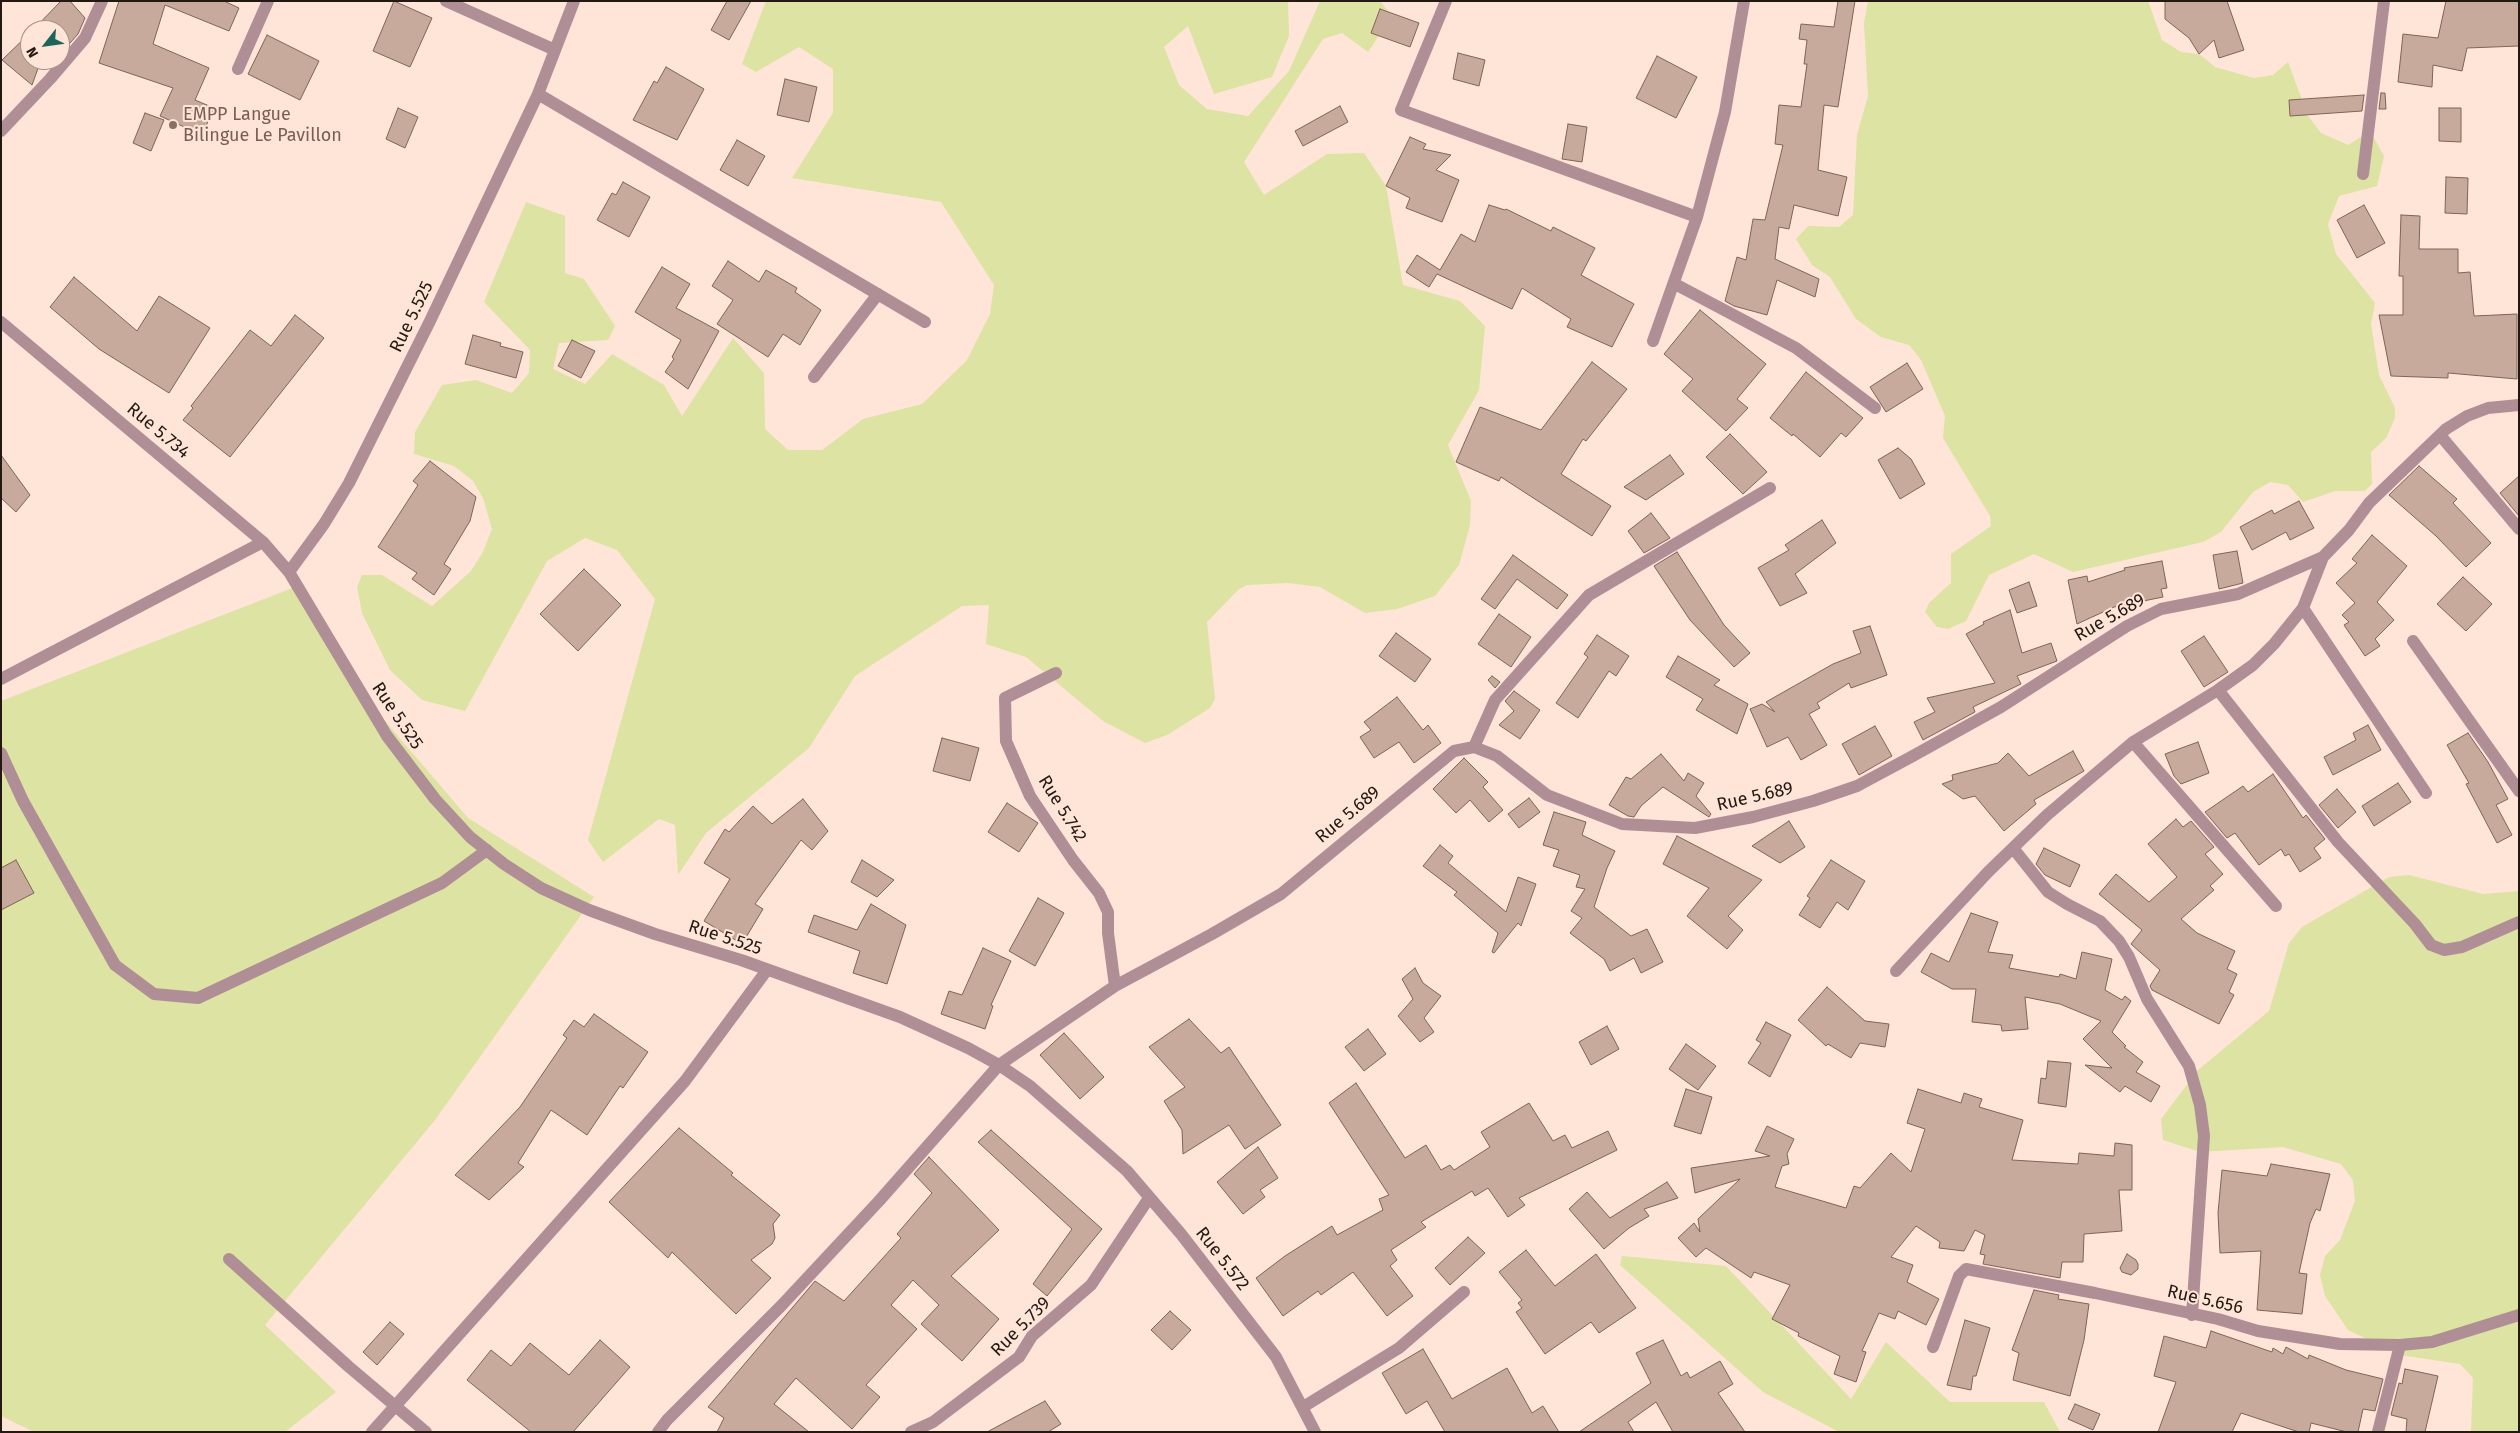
<!DOCTYPE html>
<style>
body{margin:0}
#map{position:relative;width:2520px;height:1433px;overflow:hidden;background:#fee5d8;font-family:"Fira Sans",sans-serif}
canvas{display:block}
.frame{position:absolute;inset:0;border:2px solid #231812;pointer-events:none}
.north{position:absolute;left:20px;top:20px;width:50px;height:50px;box-sizing:border-box;background:#fee5d8;border:1px solid #a69389;border-radius:50%;rotate:240deg;font-size:14px;font-weight:700;line-height:20px;text-align:center;color:#231812}
.north::after{content:'';display:block;margin:auto;width:18px;height:22px;background:#1d655b;clip-path:polygon(50% 0,100% 100%,50% 72%,0 100%)}
</style>
<div id="map">
<canvas width="2520" height="1433"></canvas>
<div class="frame"></div>
<div class="north">N</div>
</div>
<script>
const ctx = document.querySelector('canvas').getContext('2d');
ctx.lineJoin = 'round';
function fillPath(path, color) {
  ctx.fillStyle = color;
  ctx.fill(path, 'evenodd');
}
function toPath(rows) {
  const path = new Path2D();
  for (const r of rows) {
    path.moveTo(r[0], r[1]);
    for (let i = 2; i < r.length; i += 2) path.lineTo(r[i], r[i + 1]);
  }
  return path;
}
function stroke(path, color, width, dash) {
  ctx.strokeStyle = color;
  ctx.lineWidth = width;
  ctx.lineCap = dash ? 'butt' : 'round';
  ctx.setLineDash(dash || []);
  ctx.stroke(path);
}
function drawText(font, color, halo, rows, align = 'center') {
  ctx.font = font + ' "Fira Sans",sans-serif';
  ctx.lineWidth = 4;
  ctx.setLineDash([]);
  ctx.textBaseline = 'middle';
  ctx.strokeStyle = halo;
  ctx.fillStyle = color;
  for (const [text, x, y, turn = 0] of rows) {
    ctx.save();
    ctx.translate(x, y);
    ctx.rotate((+turn || 0) * Math.PI / 180);
    ctx.textAlign = isNaN(turn) ? turn : align;
    if (halo) ctx.strokeText(text, 0, 0);
    ctx.fillText(text, 0, 0);
    ctx.restore();
  }
}
fillPath(toPath([
 [766,1,1288,1,1289,36,1272,77,1214,94,1188,26,1164,47,1179,85,1207,109,1248,116,1289,71,1320,1,1380,1,1392,16,1368,52,1342,33,1323,39,1244,162,1264,195,1327,154,1364,153,1386,186,1403,285,1460,301,1485,326,1479,390,1448,445,1471,501,1470,525,1459,565,1435,596,1397,609,1365,613,1320,587,1288,583,1247,585,1238,590,1207,622,1215,699,1210,708,1167,735,1145,743,1103,721,1026,657,986,644,989,605,962,606,855,676,809,748,706,833,678,875,675,825,659,819,603,862,588,840,655,599,617,550,585,538,547,561,465,711,422,700,390,670,362,613,357,587,362,575,382,575,432,606,471,571,483,552,492,529,483,498,473,481,454,466,414,454,415,432,442,385,476,380,512,393,529,373,530,350,484,302,526,202,565,216,565,273,584,279,615,326,608,340,559,343,553,369,585,384,612,354,664,385,682,416,733,338,764,373,765,429,788,450,822,450,863,419,922,404,967,360,990,314,994,285,941,202,792,178,833,113,833,69,799,47,756,72,742,64],
 [1868,1,2148,1,2162,40,2181,52,2199,54,2215,67,2254,78,2273,75,2288,62,2308,116,2321,133,2348,145,2364,135,2374,138,2384,156,2377,186,2339,196,2328,224,2336,254,2375,303,2371,324,2379,375,2395,408,2395,418,2386,438,2371,452,2372,484,2365,491,2335,491,2303,502,2288,485,2270,482,2253,492,2221,532,2203,542,2073,572,2034,554,1989,575,1966,621,1948,629,1937,627,1925,612,1929,603,1951,583,1951,554,1991,526,1990,516,1943,438,1945,416,1921,360,1909,345,1881,337,1856,319,1830,277,1812,265,1796,239,1808,226,1839,227,1853,215,1857,135,1868,96,1864,23],
 [303,584,368,701,468,818,594,897,435,1120,265,1325,336,1392,285,1432,34,1432,1,1416,1,701],
 [2409,875,2483,894,2519,891,2519,1432,2471,1432,2473,1378,2460,1364,2400,1355,2348,1330,2325,1296,2320,1275,2325,1256,2340,1240,2355,1201,2353,1180,2341,1164,2283,1147,2200,1152,2163,1140,2161,1119,2198,1070,2269,1011,2289,943,2302,927,2389,877],
 [1622,1256,1726,1266,1851,1399,1886,1342,1950,1402,2044,1402,2060,1432,1839,1432,1763,1392,1620,1265]
]), '#dce3a3');
const building = toPath([
 [61,1,70,1,85,18,78,34,63,51,60,50,60,30,33,30,61,1],
 [119,1,224,1,239,8,229,31,165,5,153,44,209,68,195,100,214,108,202,135,160,116,173,88,99,63,119,1],
 [394,1,432,18,410,67,373,51,394,1],
 [727,1,751,1,729,40,711,30,727,1],
 [1838,1,1855,1,1838,107,1824,105,1818,170,1847,177,1838,216,1794,205,1789,229,1779,227,1775,259,1819,279,1815,297,1777,280,1767,315,1734,306,1725,301,1737,257,1746,260,1753,219,1765,220,1783,145,1775,144,1779,105,1801,107,1807,64,1804,64,1807,40,1799,39,1801,24,1834,27,1838,1],
 [2165,1,2227,1,2244,50,2219,58,2214,40,2199,54,2189,38,2165,19,2165,1],
 [2446,1,2519,1,2519,46,2467,48,2462,71,2433,65,2432,87,2398,82,2403,34,2438,38,2446,1],
 [1380,9,1419,23,1410,47,1371,33,1380,9],
 [30,33,30,60,41,60,32,85,2,60,30,33],
 [267,35,319,61,300,100,248,74,267,35],
 [1458,53,1485,60,1479,86,1453,79,1458,53],
 [1657,56,1697,77,1676,118,1636,98,1657,56],
 [666,67,704,89,677,140,633,120,654,81,657,83,666,67],
 [785,79,817,87,809,122,777,115,785,79],
 [2381,93,2385,93,2386,109,2379,109,2381,93],
 [2364,95,2362,111,2290,116,2289,100,2364,95],
 [1340,106,1348,122,1303,146,1295,131,1340,106],
 [398,108,418,117,405,148,386,139,398,108],
 [2439,108,2461,108,2461,142,2439,141,2439,108],
 [145,113,164,120,151,151,133,143,145,113],
 [1568,124,1587,127,1582,162,1562,159,1568,124],
 [1410,137,1426,144,1423,149,1451,155,1436,170,1459,180,1442,222,1406,208,1410,198,1386,186,1410,137],
 [737,140,765,156,748,186,720,170,737,140],
 [2446,177,2468,178,2467,214,2445,213,2446,177],
 [623,182,650,197,629,237,597,220,612,193,616,195,623,182],
 [1489,205,1505,210,1506,209,1551,231,1553,227,1595,248,1581,275,1634,304,1612,347,1567,327,1571,319,1522,288,1512,309,1437,274,1429,287,1406,272,1417,255,1440,270,1461,234,1475,242,1489,205],
 [2364,205,2385,243,2357,258,2337,220,2364,205],
 [2401,215,2420,216,2419,249,2458,249,2458,273,2470,272,2474,316,2517,314,2517,379,2448,373,2448,378,2391,376,2379,315,2403,315,2403,276,2399,276,2401,215],
 [728,261,759,282,766,270,797,288,795,292,821,310,800,345,783,334,768,357,717,324,733,300,712,286,728,261],
 [662,267,690,284,676,308,719,331,688,389,665,372,674,359,672,357,681,340,635,312,662,267],
 [74,277,137,331,159,296,210,328,169,393,99,349,50,307,74,277],
 [1700,310,1766,364,1737,399,1748,408,1726,431,1682,391,1693,379,1664,354,1700,310],
 [295,315,324,338,230,457,183,420,193,408,191,406,250,330,271,346,295,315],
 [473,335,501,343,500,346,523,352,516,378,465,364,473,335],
 [572,340,595,351,581,378,558,366,572,340],
 [1592,362,1627,389,1586,441,1583,439,1561,474,1611,506,1592,536,1501,477,1499,481,1456,462,1480,407,1541,430,1592,362],
 [1907,363,1923,389,1886,412,1870,387,1907,363],
 [1806,372,1863,418,1846,437,1841,433,1820,457,1793,434,1792,436,1770,418,1806,372],
 [1730,434,1767,472,1743,494,1706,457,1730,434],
 [1898,448,1911,459,1925,484,1900,499,1878,460,1898,448],
 [1,455,30,495,16,512,1,498,1,455],
 [1670,455,1684,474,1646,500,1624,487,1670,455],
 [430,461,476,497,470,521,444,564,451,569,434,595,412,579,417,573,378,547,418,485,413,481,430,461],
 [2419,466,2457,499,2453,503,2491,543,2466,567,2436,536,2389,495,2419,466],
 [2519,476,2519,516,2500,493,2519,476],
 [2299,501,2314,528,2290,540,2286,532,2252,550,2240,527,2272,510,2274,514,2299,501],
 [1651,513,1670,538,1644,553,1628,531,1651,513],
 [1822,520,1836,543,1795,574,1807,593,1780,606,1758,568,1789,550,1785,545,1822,520],
 [2372,535,2407,566,2377,602,2394,620,2375,639,2380,646,2365,656,2344,625,2349,622,2342,615,2355,603,2336,583,2357,563,2352,559,2372,535],
 [2237,551,2243,583,2219,589,2213,555,2237,551],
 [1677,552,1724,625,1750,653,1734,667,1690,620,1654,566,1677,552],
 [1513,555,1568,595,1557,609,1517,579,1495,609,1481,599,1513,555],
 [2162,561,2167,588,2161,589,2163,597,2114,607,2077,624,2068,580,2087,576,2088,582,2125,570,2124,568,2162,561],
 [584,569,621,605,578,651,540,614,584,569],
 [2463,577,2492,604,2466,631,2437,604,2463,577],
 [2029,582,2037,606,2017,613,2009,590,2029,582],
 [2010,610,2022,653,2051,643,2057,661,2017,676,2021,684,1973,707,1975,712,1923,740,1914,722,1935,712,1927,698,1995,683,1966,634,1984,624,1983,622,2010,610],
 [1499,614,1531,637,1511,667,1478,644,1499,614],
 [1870,626,1887,675,1851,688,1849,683,1817,703,1820,708,1809,714,1827,745,1801,760,1788,737,1767,747,1750,709,1762,704,1775,712,1766,702,1833,664,1861,653,1853,631,1870,626],
 [1396,633,1431,659,1415,682,1379,656,1396,633],
 [1597,635,1629,656,1616,676,1609,671,1578,718,1556,703,1588,657,1584,654,1597,635],
 [2204,636,2228,672,2204,687,2181,651,2204,636],
 [1678,656,1720,680,1714,685,1748,704,1737,734,1696,710,1703,699,1666,677,1678,656],
 [1492,676,1500,682,1495,688,1488,680,1492,676],
 [1514,691,1540,710,1520,739,1499,725,1514,711,1505,701,1514,691],
 [1397,697,1423,730,1428,725,1441,743,1414,763,1399,742,1374,758,1360,737,1371,730,1364,722,1397,697],
 [2368,725,2381,750,2333,775,2324,757,2356,740,2353,733,2368,725],
 [1875,726,1892,756,1859,775,1842,744,1875,726],
 [2468,733,2488,762,2508,799,2496,805,2512,835,2497,843,2466,784,2469,783,2447,745,2468,733],
 [942,738,979,748,970,781,933,771,942,738],
 [2198,742,2209,773,2181,784,2174,776,2165,754,2198,742],
 [2073,751,2084,771,2034,800,2036,804,2004,831,1975,796,1963,799,1942,784,1953,780,1952,775,1998,763,2008,753,2029,776,2073,751],
 [1661,754,1684,781,1688,773,1704,783,1696,796,1711,814,1709,817,1663,787,1641,806,1634,817,1628,816,1609,805,1626,777,1631,779,1661,754],
 [1464,758,1488,782,1483,787,1503,810,1489,822,1470,800,1456,813,1433,789,1464,758],
 [2273,774,2303,818,2306,815,2325,839,2314,848,2321,858,2300,872,2289,854,2285,856,2281,849,2259,865,2235,833,2227,838,2205,812,2243,786,2248,792,2273,774],
 [2398,783,2411,802,2374,826,2362,806,2398,783],
 [2337,789,2356,812,2338,828,2319,805,2337,789],
 [1529,798,1540,812,1519,828,1508,814,1529,798],
 [803,799,828,831,812,850,801,840,755,904,763,909,742,944,704,921,730,879,704,863,725,829,729,832,753,806,772,824,803,799],
 [1007,803,1038,823,1019,852,988,832,1007,803],
 [1554,812,1586,822,1582,835,1615,851,1607,868,1594,907,1631,936,1647,929,1663,962,1641,973,1634,958,1610,971,1604,959,1570,933,1582,918,1571,911,1585,889,1576,887,1580,875,1553,866,1559,850,1543,845,1554,812],
 [2176,819,2183,827,2191,821,2214,847,2205,854,2223,874,2210,886,2214,890,2181,919,2197,933,2235,951,2227,969,2237,974,2229,992,2234,995,2219,1024,2152,990,2150,986,2160,970,2131,944,2142,930,2099,894,2116,874,2149,902,2177,877,2148,844,2176,819],
 [1789,821,1805,847,1780,863,1752,846,1789,821],
 [1677,836,1762,880,1728,916,1743,930,1727,949,1687,916,1709,888,1663,864,1677,836],
 [1440,845,1453,856,1448,863,1506,912,1518,877,1536,884,1521,926,1518,923,1494,953,1492,952,1498,933,1454,895,1457,892,1423,866,1440,845],
 [2044,848,2080,865,2070,887,2045,875,2036,864,2044,848],
 [16,860,34,893,1,910,1,868,16,860],
 [862,860,894,880,877,897,851,882,862,860],
 [1831,860,1865,881,1848,910,1837,902,1820,928,1799,915,1810,898,1807,896,1831,860],
 [1038,898,1064,913,1035,966,1009,951,1038,898],
 [871,904,906,925,887,984,853,973,860,951,808,932,814,915,857,930,871,904],
 [1971,913,1998,922,1988,952,2013,955,2009,968,2059,977,2060,974,2076,979,2082,952,2112,959,2105,990,2122,1000,2125,996,2131,1001,2112,1032,2126,1046,2124,1047,2143,1062,2136,1072,2160,1086,2151,1102,2125,1086,2120,1092,2085,1065,2112,1068,2083,1039,2101,1021,2060,1004,2025,997,2028,1029,2002,1031,2001,1025,1972,1022,1976,989,1952,989,1921,972,1931,953,1949,962,1971,913],
 [983,948,1011,961,991,1005,993,1006,985,1029,941,1014,949,991,962,995,983,948],
 [1415,968,1423,983,1441,996,1424,1018,1434,1032,1420,1042,1398,1016,1413,999,1402,979,1415,968],
 [1827,987,1865,1021,1889,1024,1885,1047,1860,1043,1851,1058,1828,1044,1826,1046,1798,1020,1827,987],
 [594,1014,648,1052,623,1088,620,1086,587,1135,551,1110,518,1163,524,1167,489,1200,455,1175,520,1107,567,1038,563,1035,574,1020,584,1027,594,1014],
 [1189,1019,1221,1053,1229,1047,1281,1125,1245,1149,1229,1125,1183,1154,1182,1130,1164,1101,1185,1087,1149,1047,1189,1019],
 [1766,1022,1791,1035,1770,1077,1748,1063,1761,1043,1756,1040,1766,1022],
 [1607,1026,1619,1049,1591,1065,1579,1042,1607,1026],
 [1368,1029,1386,1054,1364,1071,1345,1047,1368,1029],
 [1064,1033,1104,1077,1080,1099,1040,1055,1064,1033],
 [1686,1044,1716,1066,1698,1090,1669,1069,1686,1044],
 [2048,1061,2071,1063,2066,1107,2038,1103,2041,1078,2046,1079,2048,1061],
 [1356,1083,1405,1158,1426,1145,1441,1170,1450,1165,1454,1170,1490,1147,1481,1132,1529,1103,1553,1141,1565,1135,1572,1148,1608,1131,1617,1150,1519,1198,1525,1205,1508,1217,1488,1188,1475,1196,1472,1191,1421,1222,1426,1227,1391,1250,1397,1260,1390,1266,1413,1296,1387,1316,1353,1272,1321,1295,1318,1291,1283,1316,1256,1278,1285,1256,1332,1226,1337,1235,1383,1210,1379,1199,1389,1195,1329,1103,1356,1083],
 [1686,1089,1712,1097,1701,1134,1674,1126,1686,1089],
 [1918,1089,1961,1103,1964,1093,1982,1099,1979,1107,2023,1120,2012,1160,2078,1164,2079,1153,2114,1156,2115,1143,2132,1145,2132,1190,2119,1190,2122,1231,2084,1234,2083,1262,2062,1262,2060,1278,1983,1264,1985,1255,1980,1254,1985,1235,1975,1230,1964,1251,1939,1248,1940,1242,1916,1226,1891,1257,1913,1265,1907,1282,1939,1299,1926,1325,1898,1311,1895,1319,1879,1313,1862,1351,1866,1352,1856,1382,1834,1374,1840,1356,1798,1336,1799,1333,1772,1319,1790,1285,1754,1272,1751,1278,1706,1248,1696,1257,1678,1238,1694,1223,1700,1232,1698,1219,1740,1179,1695,1193,1691,1168,1770,1156,1755,1151,1767,1126,1794,1139,1787,1154,1789,1164,1782,1166,1775,1187,1846,1208,1854,1186,1860,1188,1891,1153,1911,1172,1925,1129,1907,1123,1918,1089],
 [679,1128,733,1173,731,1175,780,1215,773,1224,775,1238,772,1244,751,1260,771,1278,736,1314,672,1252,668,1258,609,1202,679,1128],
 [991,1130,1102,1229,1047,1296,1033,1284,1072,1229,978,1142,991,1130],
 [1258,1147,1278,1178,1260,1190,1265,1197,1243,1214,1217,1182,1258,1147],
 [929,1157,999,1230,951,1276,999,1319,962,1361,921,1324,939,1305,913,1280,891,1305,917,1329,866,1385,880,1397,852,1429,796,1378,774,1404,809,1432,717,1432,724,1418,708,1407,815,1281,844,1301,901,1238,897,1234,932,1193,914,1174,929,1157],
 [2271,1164,2330,1174,2320,1211,2316,1209,2310,1223,2299,1273,2307,1274,2302,1314,2257,1310,2261,1251,2220,1253,2218,1213,2222,1170,2267,1176,2271,1164],
 [1667,1182,1678,1198,1644,1209,1649,1216,1629,1228,1604,1249,1569,1209,1587,1192,1610,1218,1667,1182],
 [1468,1237,1485,1253,1450,1285,1435,1268,1468,1237],
 [1526,1250,1555,1286,1596,1254,1636,1308,1599,1333,1591,1322,1545,1354,1516,1312,1522,1308,1518,1303,1522,1300,1499,1272,1526,1250],
 [2127,1254,2136,1260,2138,1264,2138,1269,2131,1275,2122,1272,2120,1268,2127,1254],
 [2034,1290,2059,1295,2058,1299,2089,1304,2084,1340,2070,1396,2013,1380,2019,1353,2012,1350,2034,1290],
 [1170,1311,1191,1330,1172,1350,1151,1330,1170,1311],
 [1965,1320,1990,1328,1976,1376,1973,1376,1971,1390,1947,1385,1965,1320],
 [390,1322,404,1334,377,1365,363,1352,390,1322],
 [2211,1331,2272,1352,2273,1348,2283,1354,2286,1347,2308,1359,2309,1355,2346,1370,2383,1379,2375,1411,2363,1409,2358,1432,2347,1432,2311,1423,2309,1432,2299,1432,2241,1413,2232,1432,2158,1432,2176,1382,2154,1376,2164,1336,2206,1348,2211,1331],
 [600,1340,630,1367,573,1432,531,1432,467,1380,491,1350,511,1366,530,1343,569,1375,600,1340],
 [1663,1340,1681,1376,1687,1372,1690,1378,1720,1361,1733,1384,1718,1393,1745,1432,1673,1432,1656,1402,1628,1422,1634,1432,1579,1432,1651,1383,1636,1353,1663,1340],
 [1423,1349,1452,1399,1507,1368,1532,1413,1543,1406,1559,1432,1445,1432,1427,1401,1406,1414,1382,1373,1423,1349],
 [2405,1369,2438,1376,2425,1432,2406,1432,2407,1419,2391,1415,2399,1383,2402,1384,2405,1369],
 [1045,1401,1061,1424,1048,1432,987,1432,1045,1401],
 [2075,1404,2100,1414,2093,1430,2068,1419,2075,1404]
]);
fillPath(building, '#c7aa9b');
stroke(building, '#7e6456', 1);
stroke(toPath([
 [446,1,555,50],
 [574,1,538,94,430,321,349,483,324,524,289,572,387,736,435,799,470,837,504,864,541,888,589,910,655,934,741,960,900,1017,968,1048,999,1065,1030,1086,1127,1171,1181,1234,1276,1357,1315,1432],
 [1446,1,1401,110,1697,217],
 [238,69,268,1],
 [538,94,925,322],
 [1,131,50,79,85,38,102,1],
 [2363,174,2384,1],
 [1675,284,1796,348,1875,408],
 [1,322,263,542,289,572],
 [1653,341,1697,217,1725,112,1744,1],
 [814,377,878,294],
 [2440,435,2519,529],
 [2303,608,2426,793],
 [2413,641,2519,791],
 [1056,673,1005,698,1006,741,1030,796,1073,860,1099,893,1108,912,1108,933,1115,986],
 [1,679,263,542],
 [2218,690,2338,842,2415,924,2431,945,2444,950,2462,947,2519,922],
 [2133,742,2276,906],
 [1474,747,1495,700,1589,595,1770,488],
 [1,753,23,801,115,965,154,994,198,998,442,883,487,850],
 [2013,848,2048,892,2067,904,2100,921,2119,941,2129,957,2147,999,2189,1066,2200,1105,2204,1136,2192,1315],
 [1896,971,1988,872,2047,815,2133,742,2218,690,2253,665,2274,644,2303,608,2323,557],
 [229,1259,348,1366,426,1432],
 [1933,1347,1959,1276,1966,1269,2095,1293,2218,1319,2258,1331,2340,1344,2400,1345,2432,1342,2519,1315],
 [1303,1407,1399,1348,1464,1292],
 [372,1432,685,1081,767,970],
 [658,1432,667,1420,781,1306,879,1201,999,1065,1115,986,1212,934,1281,894,1454,751,1474,747,1497,756,1547,795,1622,824,1695,828,1753,817,1813,801,1857,786,1911,757,2001,707,2127,626,2161,609,2238,594,2323,557,2349,530,2369,503,2446,429,2467,416,2488,408,2519,405],
 [911,1432,933,1422,1019,1357,1032,1336,1091,1285,1149,1198],
 [2378,1432,2400,1345]
]), '#b08e96', 12);
for (const [x, y, r, color] of [
 [173,125,5,"#8d6e63"]
]) {
  const dot = new Path2D();
  dot.arc(x, y, r, 0, 2 * Math.PI);
  ctx.fillStyle = color;
  ctx.fill(dot);
  stroke(dot, '#fee5d8', 2);
}
drawText('18px', '#785e54', '#fee5d8', [
 ["EMPP Langue",183,115],
 ["Bilingue Le Pavillon",183,136]
], 'left');
drawText('18px', '#231812', '#fee5d8', [
 ["Rue 5.525",412,317,-64],
 ["Rue 5.734",158,431,40],
 ["Rue 5.689",2110,618,-30],
 ["Rue 5.525",397,716,56],
 ["Rue 5.689",1755,797,-13],
 ["Rue 5.742",1062,809,58],
 ["Rue 5.689",1348,815,-40],
 ["Rue 5.525",725,938,18],
 ["Rue 5.572",1222,1259,52],
 ["Rue 5.656",2205,1300,13],
 ["Rue 5.739",1021,1327,-45]
]);
</script>
